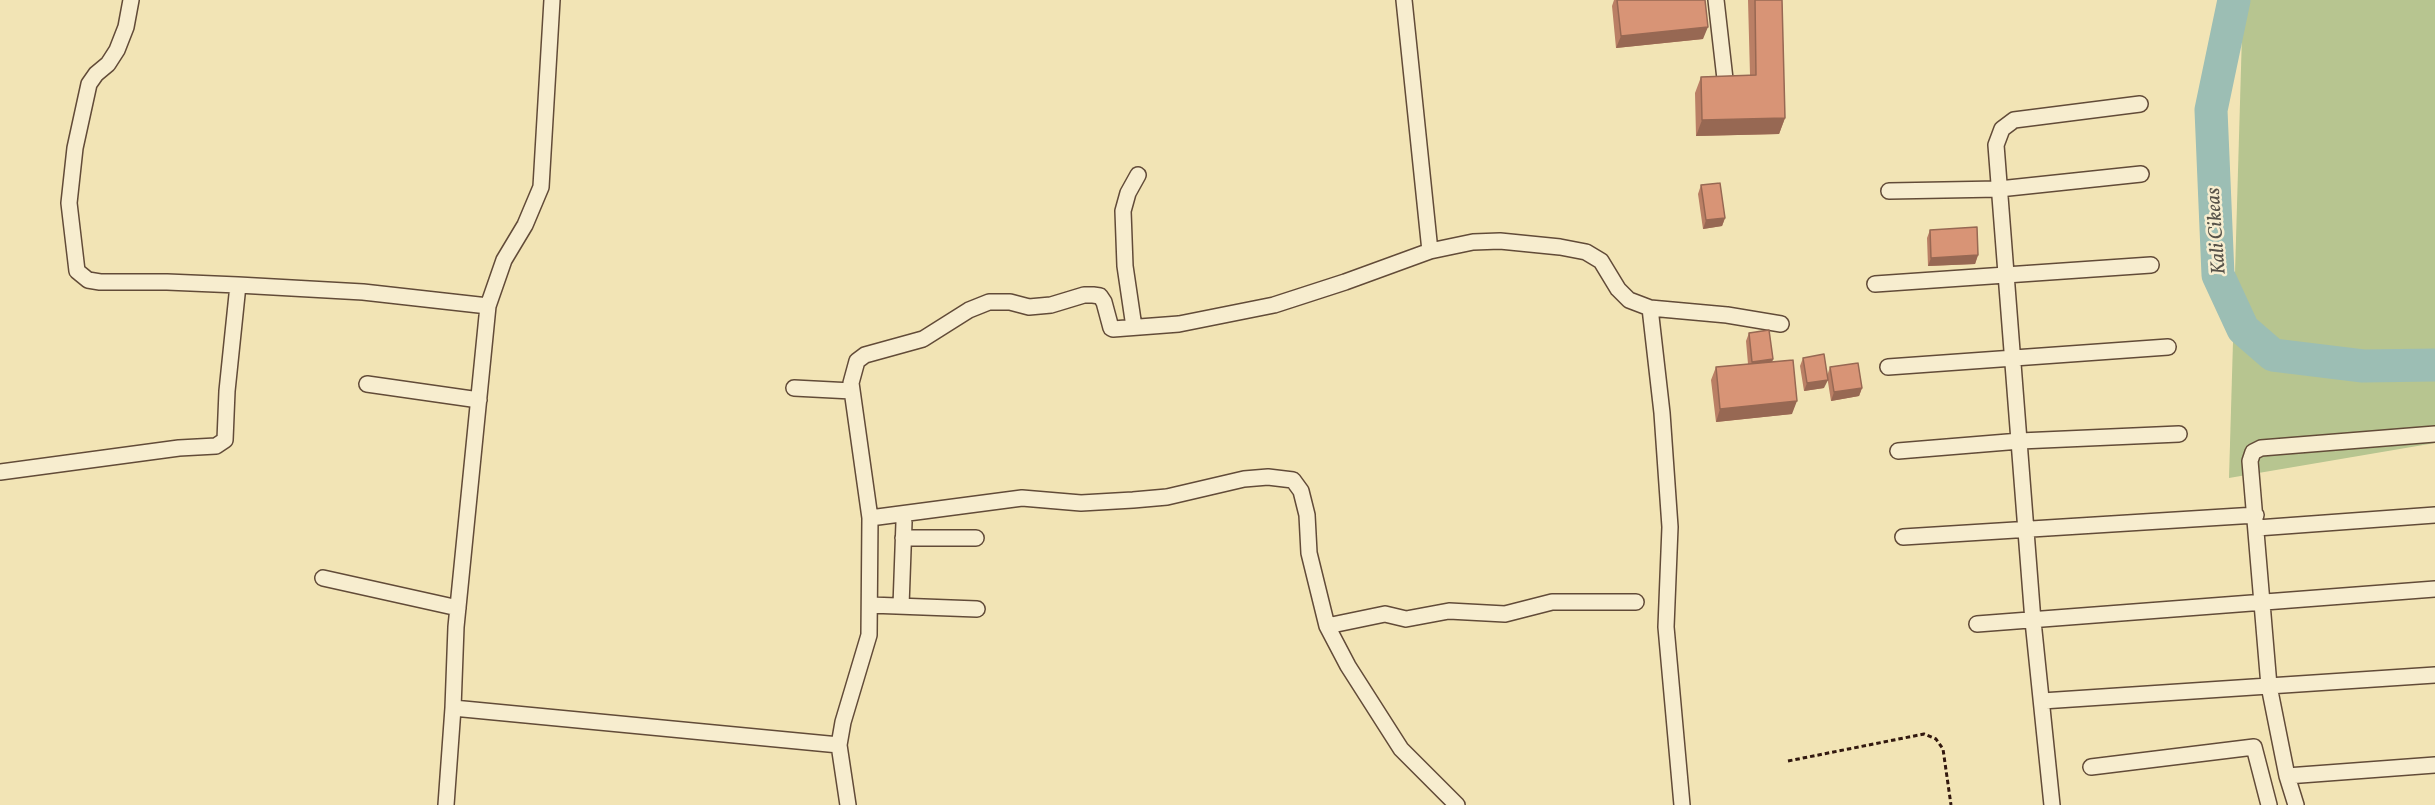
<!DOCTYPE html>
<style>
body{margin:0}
canvas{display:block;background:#f2e4b5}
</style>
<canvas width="2435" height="805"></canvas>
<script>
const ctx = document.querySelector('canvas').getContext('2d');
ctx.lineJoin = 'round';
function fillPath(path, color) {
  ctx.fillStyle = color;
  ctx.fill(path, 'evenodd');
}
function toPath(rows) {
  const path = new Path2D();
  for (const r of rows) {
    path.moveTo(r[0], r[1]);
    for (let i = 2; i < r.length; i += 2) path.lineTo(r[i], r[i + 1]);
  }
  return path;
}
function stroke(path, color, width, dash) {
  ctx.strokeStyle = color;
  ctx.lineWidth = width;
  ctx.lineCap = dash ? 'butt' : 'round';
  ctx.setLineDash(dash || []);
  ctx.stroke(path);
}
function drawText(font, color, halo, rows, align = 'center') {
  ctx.font = font + ' Vollkorn,serif';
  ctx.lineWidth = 5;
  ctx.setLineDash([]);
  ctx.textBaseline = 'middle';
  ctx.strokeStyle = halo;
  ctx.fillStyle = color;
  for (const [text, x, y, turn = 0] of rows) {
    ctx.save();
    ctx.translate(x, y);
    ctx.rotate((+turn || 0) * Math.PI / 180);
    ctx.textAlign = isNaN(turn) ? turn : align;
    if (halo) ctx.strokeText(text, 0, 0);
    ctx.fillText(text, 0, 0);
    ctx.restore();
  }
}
fillPath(toPath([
 [2243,0,2435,0,2435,443,2229,478]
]), '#b7c590');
stroke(toPath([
 [2234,0,2211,110,2218,275,2243,329,2273,355,2363,366,2435,365]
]), '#9cbeb4', 33);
const street = toPath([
 [131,0,126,27,117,50,108,64,96,74,89,84,75,148,69,203,77,271,88,280,100,282,167,282,238,285],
 [1404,0,1430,251,1473,242,1500,241,1560,247,1586,252,1601,261,1618,289,1629,300,1650,308,1662,413,1670,527,1666,627,1682,805],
 [1716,0,1725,79],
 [1889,191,1999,189,2141,174],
 [1875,284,2151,265],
 [1650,308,1727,315,1781,324],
 [1134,327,1125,266,1123,211,1128,193,1138,175],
 [1888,367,2168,347],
 [367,384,479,400],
 [794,388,852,391],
 [1898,451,2020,441,2179,434],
 [0,472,179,448,216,446,225,440,227,391,238,285,363,292,488,306],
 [870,518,1022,498,1081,503,1133,500,1167,497,1244,479,1268,477,1293,480,1301,491,1307,515,1309,553,1327,626,1348,666,1401,749,1457,805],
 [2257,528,2435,515],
 [1903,537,2256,515],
 [903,538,976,538],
 [323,578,458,608],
 [870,605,977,609],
 [901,606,904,522],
 [1977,624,2435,589],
 [1327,626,1385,614,1406,619,1449,611,1505,614,1552,602,1636,602],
 [2042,701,2435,675],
 [453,708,839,745],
 [2091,767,2254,747,2269,805],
 [2287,776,2435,765],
 [446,805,453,708,456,627,488,306,504,260,525,225,541,187,552,0],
 [848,805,839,745,843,722,869,635,870,518,851,383,857,361,865,355,923,339,969,310,989,302,1010,302,1029,307,1051,305,1084,295,1093,295,1100,296,1104,302,1111,328,1113,329,1179,324,1274,305,1345,282,1430,251],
 [2052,805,2033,621,1996,145,2002,129,2014,120,2140,104],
 [2296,805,2287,776,2269,686,2250,461,2253,452,2261,448,2435,434]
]);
stroke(street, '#624b38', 18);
stroke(toPath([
 [1788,761,1924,734,1936,739,1943,749,1951,805]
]), '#32180f', 3, [4.5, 3]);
stroke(street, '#f7edcf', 15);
fillPath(toPath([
 [1614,0,1705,0,1703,39,1616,48,1612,6],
 [1748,0,1782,0,1785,118,1779,134,1696,136,1695,93,1701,77,1750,75],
 [1701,185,1725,218,1722,226,1703,229,1698,194],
 [1930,230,1978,255,1975,264,1928,266,1927,238],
 [1749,333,1773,359,1772,362,1792,414,1716,422,1711,380,1716,367,1748,364,1746,341],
 [1803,358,1824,388,1804,391,1800,366],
 [1830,367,1862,388,1859,396,1831,401,1827,376]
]), '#ba7f65');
fillPath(toPath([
 [1708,27,1703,39,1616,48,1621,36],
 [1785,118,1779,134,1696,136,1702,120],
 [1725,218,1722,226,1703,229,1706,220],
 [1978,255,1975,264,1928,266,1931,258],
 [1773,359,1770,368,1749,370,1752,362],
 [1828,380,1824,388,1804,391,1807,383],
 [1862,388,1859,396,1831,401,1834,392],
 [1797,401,1792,414,1716,422,1720,409]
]), '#976853');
const building = toPath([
 [1617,0,1705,0,1708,27,1621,36,1617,0],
 [1755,0,1782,0,1785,118,1702,120,1701,77,1756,75,1755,0],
 [1720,183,1725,218,1706,220,1701,185,1720,183],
 [1977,227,1978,255,1931,258,1930,230,1977,227],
 [1769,330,1773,359,1752,362,1749,333,1769,330],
 [1824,354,1828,380,1807,383,1803,358,1824,354],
 [1793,360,1797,401,1720,409,1716,367,1793,360],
 [1858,363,1862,388,1834,392,1830,367,1858,363]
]);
fillPath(building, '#d89476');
stroke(building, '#976853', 1.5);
drawText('italic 20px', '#575249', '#f7edcf', [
 ["Kali Cikeas",2218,231,-94]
]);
</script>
